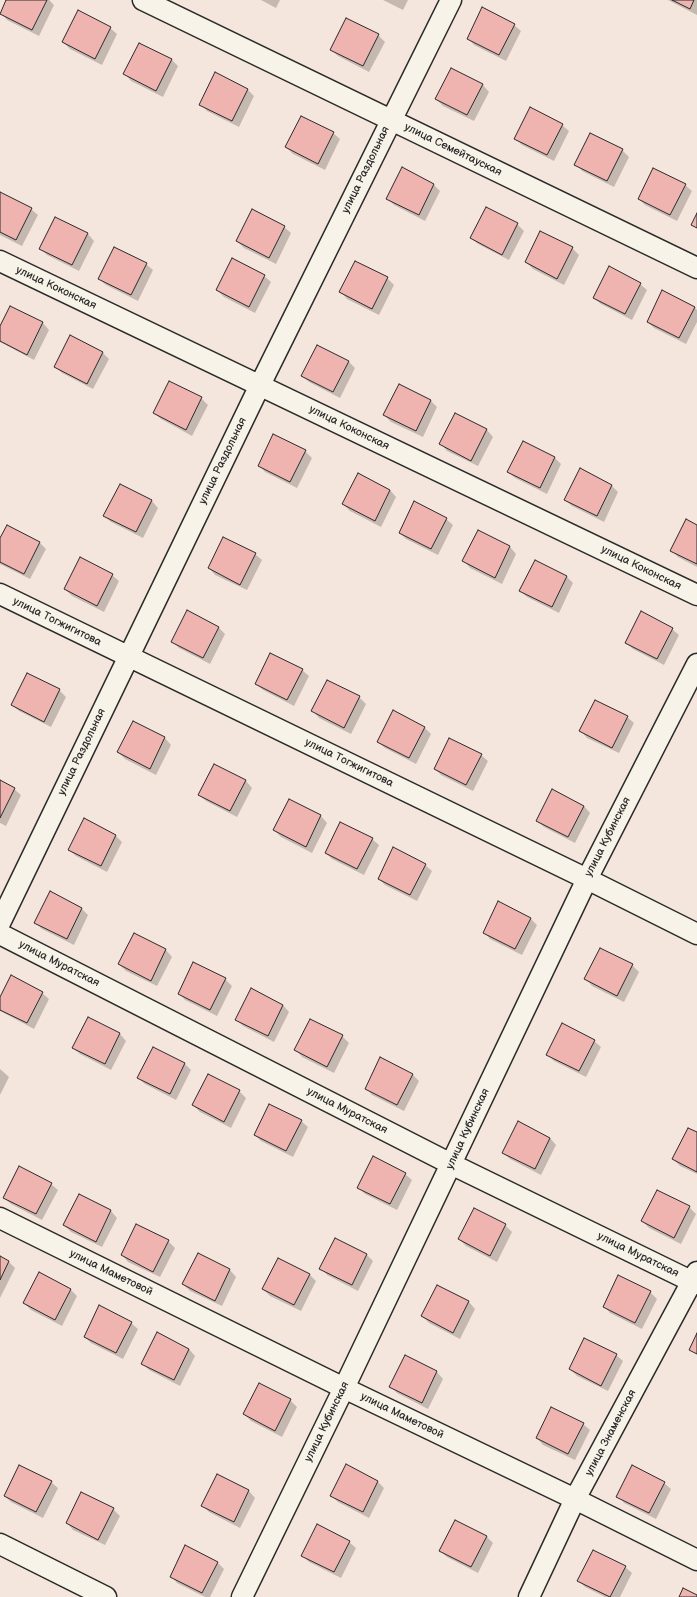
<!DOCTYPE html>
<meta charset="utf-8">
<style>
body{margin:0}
canvas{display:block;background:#f5e6dd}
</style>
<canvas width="697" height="1597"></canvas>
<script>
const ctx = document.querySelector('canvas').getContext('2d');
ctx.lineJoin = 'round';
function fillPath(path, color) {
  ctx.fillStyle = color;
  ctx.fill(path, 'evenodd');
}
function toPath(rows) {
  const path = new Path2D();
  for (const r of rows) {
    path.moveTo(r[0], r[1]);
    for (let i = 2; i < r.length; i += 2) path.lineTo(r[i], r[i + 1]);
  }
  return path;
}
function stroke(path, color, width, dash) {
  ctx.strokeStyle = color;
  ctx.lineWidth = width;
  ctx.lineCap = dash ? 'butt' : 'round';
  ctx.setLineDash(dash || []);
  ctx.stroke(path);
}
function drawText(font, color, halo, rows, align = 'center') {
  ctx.font = font + ' "Balsamiq Sans",sans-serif';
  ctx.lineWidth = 3;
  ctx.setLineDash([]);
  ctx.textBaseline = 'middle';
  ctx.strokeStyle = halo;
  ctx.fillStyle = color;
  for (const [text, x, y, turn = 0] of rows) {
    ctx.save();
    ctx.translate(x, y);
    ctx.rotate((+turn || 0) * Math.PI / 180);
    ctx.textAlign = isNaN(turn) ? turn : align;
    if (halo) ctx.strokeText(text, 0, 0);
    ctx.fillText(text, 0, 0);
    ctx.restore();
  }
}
fillPath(toPath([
 [7,0,49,0,54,5,39,36,7,20,1,13],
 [261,0,280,0,276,8],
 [383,0,408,0,403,10],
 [668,0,697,0,697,15],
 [514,25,521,31,506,61,474,45,468,38],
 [110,28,117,34,102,65,70,49,63,42],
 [378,35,385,42,369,72,338,56,331,50],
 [140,44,172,60,178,66,163,97,131,81,125,74],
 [451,69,483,85,489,92,474,121,443,106,436,99],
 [216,74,248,90,254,96,239,127,207,111,201,104],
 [562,125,569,131,554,161,522,145,515,138],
 [333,133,340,139,325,170,293,154,286,147],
 [622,150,629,157,614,187,582,171,576,164],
 [402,169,434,185,440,191,425,221,394,205,388,199],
 [685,185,692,191,677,221,645,205,639,199],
 [0,193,31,209,38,215,22,246,0,235],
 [56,218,88,234,94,241,79,271,47,255,41,249],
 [517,224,524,231,509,260,478,244,471,238],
 [284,227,291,233,276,264,244,248,237,241],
 [541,232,572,248,579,255,564,285,533,269,526,262],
 [146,264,153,270,138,301,106,285,99,279],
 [264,276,271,282,255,313,224,297,217,290],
 [387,278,394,285,379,315,347,299,341,292],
 [640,284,647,290,632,320,601,304,594,298],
 [11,307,43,323,49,330,34,360,0,342,0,329],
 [694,307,697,310,697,322,686,344,654,328,648,322],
 [102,352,109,359,93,389,62,373,55,367],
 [349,362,355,368,340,398,309,382,302,376],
 [399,385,431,401,437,407,423,437,391,422,384,415],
 [201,398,208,405,192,436,161,419,154,413],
 [455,414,487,430,493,437,478,466,447,451,441,444],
 [523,442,555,458,561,464,547,494,515,478,508,472],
 [305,451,312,458,297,488,265,472,259,465],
 [580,470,612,486,618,492,604,522,572,506,565,500],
 [120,485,152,501,158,508,143,538,111,522,104,516],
 [390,490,396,497,381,527,350,511,343,504],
 [446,519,453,525,438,555,406,539,400,533],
 [697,526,697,567,678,557,671,550],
 [478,531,510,547,516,554,502,584,470,568,464,561],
 [0,540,39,542,46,549,30,579,0,564],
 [255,554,262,560,247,590,215,575,209,568],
 [535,561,567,577,573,583,559,613,527,597,520,591],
 [112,575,119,581,104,612,72,596,65,589],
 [219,628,225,634,210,664,179,648,172,641],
 [672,629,679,635,664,665,633,649,626,643],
 [302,670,309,676,294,706,263,690,256,684],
 [59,690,66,697,51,727,19,711,12,705],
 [359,697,366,704,351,734,319,718,313,711],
 [627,717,634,723,619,753,587,738,581,731],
 [133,722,165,738,171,745,156,775,125,759,118,752],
 [424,727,431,734,416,764,385,748,378,742],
 [481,755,488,761,473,791,441,775,435,769],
 [214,765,246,781,252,788,237,817,206,801,199,795],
 [0,781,14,789,21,795,6,826,0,823],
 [289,800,321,816,327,823,312,853,281,837,274,830],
 [584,806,590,813,575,843,544,827,537,821],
 [84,820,116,836,122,842,107,872,76,856,69,850],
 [372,839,379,845,364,875,332,859,326,853],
 [425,865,432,871,417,901,385,885,379,879],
 [82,909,88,915,74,945,42,929,36,923],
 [530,918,537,925,522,955,490,939,484,932],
 [134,934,166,950,172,957,157,986,126,971,119,964],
 [632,965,639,972,624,1002,592,986,586,979],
 [225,979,232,986,217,1016,185,1000,179,993],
 [251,989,283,1005,289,1012,274,1042,243,1026,236,1019],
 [42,993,49,999,34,1029,0,1011,0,999],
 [88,1018,120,1034,126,1041,111,1070,80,1054,73,1048],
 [342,1036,349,1043,334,1073,302,1057,296,1050],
 [594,1041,601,1047,586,1077,554,1061,548,1055],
 [153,1048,185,1064,191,1070,176,1100,145,1084,138,1078],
 [0,1069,9,1077,0,1095],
 [412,1074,419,1081,404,1111,372,1095,366,1088],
 [239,1091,246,1098,231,1128,200,1112,193,1105],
 [301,1121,308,1127,293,1157,261,1141,255,1135],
 [518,1123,550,1138,556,1145,541,1175,510,1159,503,1153],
 [697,1134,697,1174,680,1166,673,1159],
 [405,1174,412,1180,397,1210,365,1194,359,1188],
 [51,1184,58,1190,42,1220,11,1204,4,1198],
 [79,1195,111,1211,117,1218,102,1247,71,1232,64,1225],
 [689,1207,696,1214,681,1244,649,1228,642,1221],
 [505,1225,512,1232,497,1262,466,1246,459,1239],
 [335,1239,367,1255,373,1261,358,1291,327,1275,321,1268],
 [168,1241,175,1248,160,1277,128,1262,122,1255],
 [198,1254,230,1270,236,1277,222,1306,190,1291,183,1284],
 [0,1257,9,1262,15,1268,0,1298],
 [310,1275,316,1281,301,1311,270,1296,263,1289],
 [437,1286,469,1302,475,1309,460,1339,429,1323,422,1316],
 [70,1289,77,1296,62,1326,31,1310,24,1303],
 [650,1292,657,1299,642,1329,610,1313,604,1306],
 [131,1323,138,1329,123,1359,91,1343,85,1337],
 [189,1349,195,1356,180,1386,149,1370,142,1363],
 [616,1355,623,1361,608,1391,577,1376,570,1369],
 [405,1356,437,1372,443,1379,428,1409,397,1393,390,1386],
 [290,1400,297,1407,282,1437,251,1421,244,1414],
 [583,1424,590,1430,575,1460,543,1445,537,1438],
 [346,1466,378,1482,384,1488,369,1518,338,1502,331,1496],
 [217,1475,249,1491,255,1498,240,1528,209,1512,202,1505],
 [51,1482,58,1488,43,1518,11,1502,5,1496],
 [664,1483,671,1489,656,1519,624,1503,618,1496],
 [113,1509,120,1516,105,1545,73,1530,67,1523],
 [455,1521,487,1537,493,1543,478,1573,447,1557,440,1551],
 [349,1542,356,1548,341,1578,309,1562,303,1556],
 [217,1562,224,1569,210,1597,205,1597,177,1583,171,1576],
 [625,1567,632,1573,620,1597,605,1597,585,1587,579,1581]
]), '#0003');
const building = toPath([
 [6,0,47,0,32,30,0,14,6,0],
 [672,0,694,0,690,9,672,0],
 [482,7,515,24,499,55,467,39,482,7],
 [78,10,111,27,95,59,62,42,78,10],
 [346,18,379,34,363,66,330,50,346,18],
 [139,43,172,59,156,91,123,74,139,43],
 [451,68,483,84,467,115,435,99,451,68],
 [215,72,248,89,232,121,199,105,215,72],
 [530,107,563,124,547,155,514,139,530,107],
 [301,116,334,132,318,164,285,147,301,116],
 [590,133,623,149,607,181,574,165,590,133],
 [402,167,434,184,419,215,386,199,402,167],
 [653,168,686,184,670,215,638,199,653,168],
 [0,192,32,208,16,240,0,232,0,192],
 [486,207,518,223,502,255,470,238,486,207],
 [252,209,285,226,269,258,236,241,252,209],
 [697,213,697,228,691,225,697,213],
 [55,217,88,233,72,265,39,249,55,217],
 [540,231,573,247,557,279,525,262,540,231],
 [114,247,147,263,131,295,98,279,114,247],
 [232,258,265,275,249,307,216,290,232,258],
 [355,261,388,277,372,309,339,292,355,261],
 [609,266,641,283,625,314,593,298,609,266],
 [662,290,695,307,679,338,647,322,662,290],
 [10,306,43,322,27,355,0,341,0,326,10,306],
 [70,335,103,352,87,384,54,367,70,335],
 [317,345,349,361,333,392,301,376,317,345],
 [169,381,202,397,186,430,153,413,169,381],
 [399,384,431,400,416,431,383,415,399,384],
 [455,413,487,429,471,461,439,444,455,413],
 [273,434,306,450,290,482,258,466,273,434],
 [523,441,555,457,540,488,507,472,523,441],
 [580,468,612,485,597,516,564,500,580,468],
 [358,473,390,490,375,521,342,504,358,473],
 [120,484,152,500,136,532,103,516,120,484],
 [414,501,447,518,431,549,399,533,414,501],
 [686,519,697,525,697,564,670,551,686,519],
 [7,525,40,542,24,574,0,562,0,538,7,525],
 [478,530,510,546,495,578,462,561,478,530],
 [223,537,256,553,240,585,208,568,223,537],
 [80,557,113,574,97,606,64,589,80,557],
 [535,560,567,576,552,607,519,591,535,560],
 [187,610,219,627,203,658,171,642,187,610],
 [641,611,673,628,657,659,625,643,641,611],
 [270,653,303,669,287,700,255,684,270,653],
 [27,673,60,689,44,722,11,705,27,673],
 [327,680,360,696,344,728,311,711,327,680],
 [595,700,628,716,612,748,579,731,595,700],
 [393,710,425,727,409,758,377,742,393,710],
 [133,721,165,737,150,769,117,752,133,721],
 [449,738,482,754,466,785,434,769,449,738],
 [214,764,246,780,230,811,198,795,214,764],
 [0,780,15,788,0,818,0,780],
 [552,789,584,806,568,837,536,821,552,789],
 [289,799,321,815,306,847,273,830,289,799],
 [84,818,116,835,101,866,68,850,84,818],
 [340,822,373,838,357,869,325,853,340,822],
 [393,847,426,864,410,895,378,879,393,847],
 [50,891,82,908,67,939,34,923,50,891],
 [498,901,531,918,515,949,483,933,498,901],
 [134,933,166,949,151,981,118,964,134,933],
 [600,948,633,964,617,996,584,979,600,948],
 [193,962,226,978,210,1010,178,994,193,962],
 [11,975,43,992,27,1023,0,1010,0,997,11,975],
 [251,988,283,1005,268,1036,235,1020,251,988],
 [88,1017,120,1033,105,1064,72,1048,88,1017],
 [310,1019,343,1035,327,1067,294,1050,310,1019],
 [562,1023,595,1040,579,1071,546,1055,562,1023],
 [153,1047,185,1063,170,1094,137,1078,153,1047],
 [380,1057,413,1074,397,1105,365,1089,380,1057],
 [208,1074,240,1090,224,1122,192,1105,208,1074],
 [269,1104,302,1120,286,1151,254,1135,269,1104],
 [518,1121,550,1138,535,1169,502,1153,518,1121],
 [688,1128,697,1132,697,1172,672,1159,688,1128],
 [373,1156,406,1173,390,1204,357,1188,373,1156],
 [19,1166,52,1183,36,1214,3,1198,19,1166],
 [657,1190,690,1206,674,1238,641,1221,657,1190],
 [79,1194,111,1210,96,1242,63,1225,79,1194],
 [474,1208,506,1224,490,1256,458,1239,474,1208],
 [136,1224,169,1240,153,1272,121,1255,136,1224],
 [335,1238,367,1254,352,1285,319,1269,335,1238],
 [198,1253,230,1269,215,1301,182,1284,198,1253],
 [0,1256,9,1261,0,1280,0,1256],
 [278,1258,310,1274,294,1305,262,1289,278,1258],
 [39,1272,71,1289,55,1320,23,1303,39,1272],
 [618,1275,651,1291,635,1323,603,1307,618,1275],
 [437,1285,469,1301,453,1333,421,1316,437,1285],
 [99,1305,132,1322,116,1353,84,1337,99,1305],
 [157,1332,189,1349,174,1380,141,1364,157,1332],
 [697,1333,697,1354,689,1350,697,1333],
 [584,1338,617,1354,601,1386,569,1369,584,1338],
 [405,1355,437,1371,422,1403,389,1387,405,1355],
 [259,1383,291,1399,275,1431,243,1414,259,1383],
 [551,1407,584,1423,568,1454,536,1438,551,1407],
 [346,1464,378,1481,363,1512,330,1496,346,1464],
 [19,1465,52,1481,36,1512,4,1496,19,1465],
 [632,1465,665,1482,649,1513,616,1497,632,1465],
 [217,1474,249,1490,234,1522,201,1506,217,1474],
 [81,1492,114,1508,98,1540,66,1523,81,1492],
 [455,1520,487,1536,471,1567,439,1551,455,1520],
 [317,1524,350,1541,334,1572,301,1556,317,1524],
 [185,1545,218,1562,202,1593,170,1577,185,1545],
 [593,1550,626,1566,610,1597,577,1581,593,1550],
 [683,1588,697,1595,697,1597,679,1597,683,1588]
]);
fillPath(building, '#efb3b0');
stroke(building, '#2b2b2b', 1);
const street = toPath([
 [143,0,697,268],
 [0,261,697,595],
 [0,594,587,879,697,934],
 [0,923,260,385,451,0],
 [0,934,451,1164,697,1284],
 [0,1218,344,1388,575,1499,697,1560],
 [0,1544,106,1597],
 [242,1597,344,1388,587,879,697,664],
 [529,1597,575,1499,697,1272]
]);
stroke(street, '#2b2b2b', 23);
stroke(street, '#f7f3e8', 20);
drawText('11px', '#2b2b2b', '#f7f3e8', [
 ["улица Семейтауская",453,150,26],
 ["улица Раздольная",366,170,-64],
 ["улица Коконская",56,288,25],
 ["улица Коконская",349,428,26],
 ["улица Раздольная",223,461,-64],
 ["улица Коконская",641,568,26],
 ["улица Тогжигитова",57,622,26],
 ["улица Раздольная",82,752,-64],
 ["улица Тогжигитова",349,763,26],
 ["улица Кубинская",608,837,-63],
 ["улица Муратская",59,964,27],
 ["улица Муратская",347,1111,27],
 ["улица Кубинская",468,1129,-65],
 ["улица Муратская",638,1255,26],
 ["улица Маметовой",111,1273,26],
 ["улица Маметовой",402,1416,26],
 ["улица Кубинская",327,1422,-64],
 ["улица Знаменская",611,1433,-62]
]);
</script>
